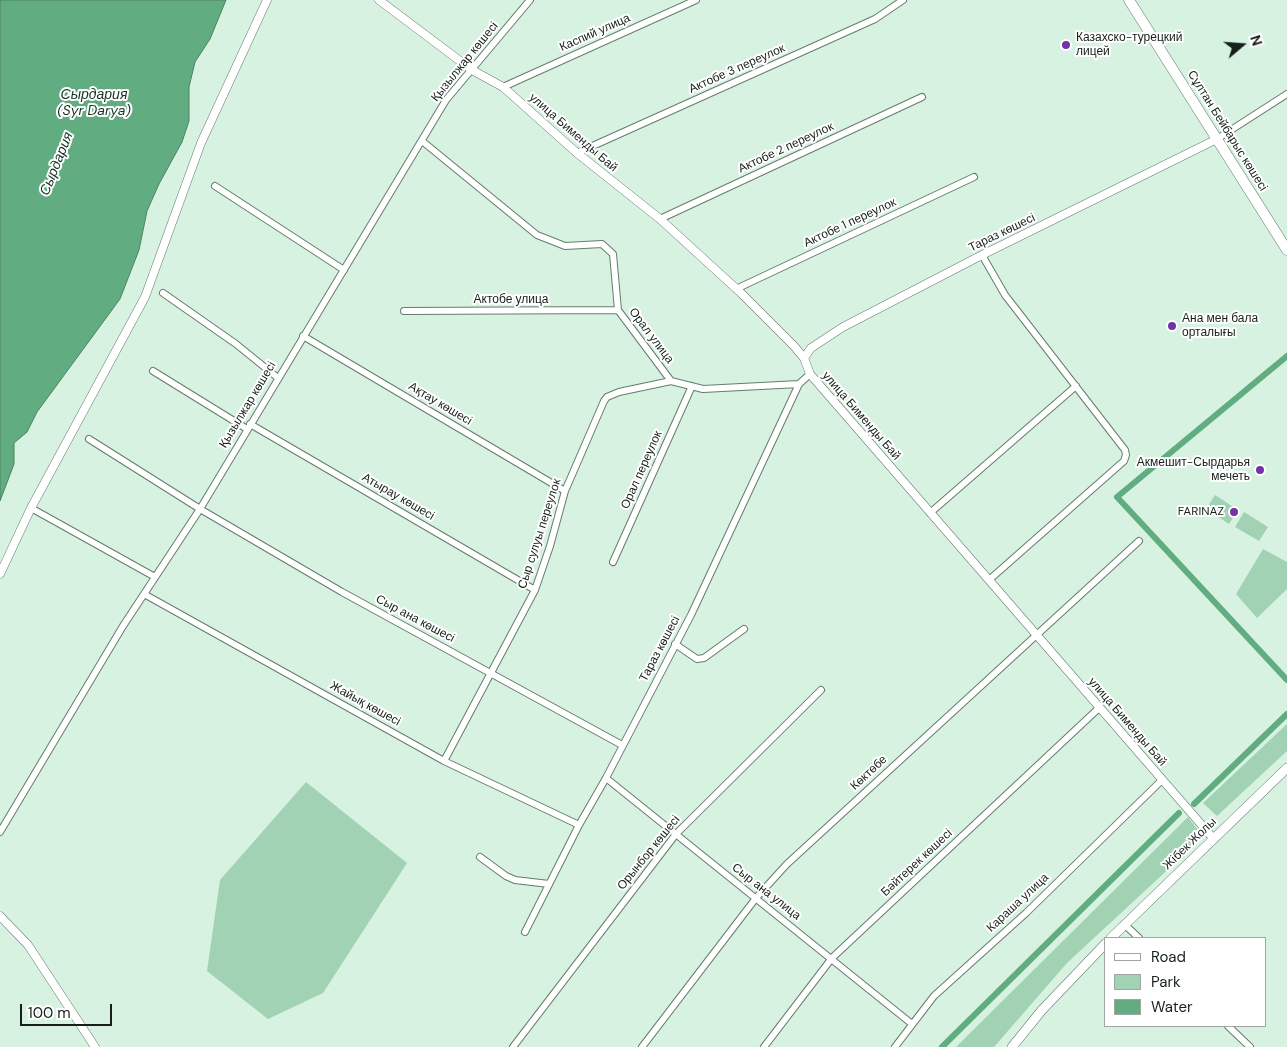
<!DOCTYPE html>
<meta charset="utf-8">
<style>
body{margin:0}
#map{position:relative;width:1287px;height:1047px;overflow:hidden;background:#d8f2e1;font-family:"DM Sans",sans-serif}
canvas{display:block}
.legend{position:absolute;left:1104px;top:937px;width:162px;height:90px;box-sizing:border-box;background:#fff;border:1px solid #a2a6a3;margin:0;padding:6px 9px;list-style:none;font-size:15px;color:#16201a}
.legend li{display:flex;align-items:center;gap:10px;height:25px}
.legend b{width:25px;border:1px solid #a2a6a3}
.north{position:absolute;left:1217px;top:20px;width:50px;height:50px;-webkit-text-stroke:4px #fff;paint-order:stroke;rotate:72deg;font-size:14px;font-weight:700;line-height:20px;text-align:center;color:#16201a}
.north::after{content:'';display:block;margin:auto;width:18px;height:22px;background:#16201a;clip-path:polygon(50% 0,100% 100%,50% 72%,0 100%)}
.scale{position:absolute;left:20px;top:1004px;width:92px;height:22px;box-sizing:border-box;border:2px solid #16201a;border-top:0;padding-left:6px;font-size:15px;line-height:18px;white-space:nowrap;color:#16201a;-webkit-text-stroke:4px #fff;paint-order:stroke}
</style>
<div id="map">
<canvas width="1287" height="1047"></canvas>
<ul class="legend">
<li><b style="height:6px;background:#fff"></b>Road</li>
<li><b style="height:14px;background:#a1d2b3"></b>Park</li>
<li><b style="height:14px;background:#62ac81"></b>Water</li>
</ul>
<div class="north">N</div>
<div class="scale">100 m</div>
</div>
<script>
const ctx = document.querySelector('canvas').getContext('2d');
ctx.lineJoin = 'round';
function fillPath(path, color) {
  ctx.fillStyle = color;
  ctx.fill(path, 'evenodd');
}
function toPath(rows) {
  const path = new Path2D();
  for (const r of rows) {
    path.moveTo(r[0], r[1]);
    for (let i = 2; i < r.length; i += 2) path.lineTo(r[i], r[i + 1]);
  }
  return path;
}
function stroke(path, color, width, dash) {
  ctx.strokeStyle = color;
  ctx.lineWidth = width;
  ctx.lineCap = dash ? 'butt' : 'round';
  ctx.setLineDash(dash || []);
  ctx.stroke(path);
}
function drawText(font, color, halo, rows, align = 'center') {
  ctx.font = font + ' "DM Sans",sans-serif';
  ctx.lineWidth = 4;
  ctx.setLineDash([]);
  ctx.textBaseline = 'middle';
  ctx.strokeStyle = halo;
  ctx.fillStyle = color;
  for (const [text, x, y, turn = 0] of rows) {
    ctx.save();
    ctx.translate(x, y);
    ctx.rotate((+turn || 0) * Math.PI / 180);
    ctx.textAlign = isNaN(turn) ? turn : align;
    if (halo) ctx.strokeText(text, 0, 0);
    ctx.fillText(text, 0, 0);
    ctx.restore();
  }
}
fillPath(toPath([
 [1215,495,1238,510,1229,524,1206,509],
 [1244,512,1268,527,1259,541,1235,527],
 [1263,549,1287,562,1287,589,1257,618,1236,594],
 [1287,724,1287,751,1217,816,1203,803],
 [306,782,407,863,323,993,268,1019,207,971,220,880],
 [1188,817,1203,837,1067,963,994,1047,956,1047]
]), '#a1d2b3');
const water = toPath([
 [0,0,226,0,210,39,195,62,189,87,189,121,182,142,159,184,147,211,139,250,120,299,37,412,27,432,14,443,14,464,0,501,0,0]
]);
fillPath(water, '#62ac81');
stroke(water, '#4b8262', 1);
stroke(toPath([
 [1287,356,1117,497,1287,680],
 [1194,804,1287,714],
 [942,1047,1179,813]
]), '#62ac81', 6);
const minor = toPath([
 [503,87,696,0],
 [1217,139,1287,94],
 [422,141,537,235,565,246,602,244,613,254,618,310,671,381,703,389,799,384],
 [577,153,875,19,903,0],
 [215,186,344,270],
 [660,219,922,97],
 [982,255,1005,295,1125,450,1126,455,1124,461,989,580],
 [736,289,974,177],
 [163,293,236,344,278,378],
 [404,311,618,310],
 [303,336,565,491],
 [153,371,247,429],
 [250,424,535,590],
 [89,439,200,509,342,592,622,745],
 [31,508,155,577],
 [930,513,1076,386],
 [613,562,692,386],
 [144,594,444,761,579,825],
 [675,644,697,659,704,658,744,629],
 [444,761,535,590,550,546,565,491,604,401,607,397,619,392,671,381],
 [606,778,912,1024],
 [0,832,123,626,200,509,446,100,530,0],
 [480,857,506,876,515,880,549,884],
 [1124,924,1139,938],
 [525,932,579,825,606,778,691,615,799,384,810,374],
 [1228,1026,1250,1047],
 [513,1047,676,834,821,690],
 [642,1047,756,898,787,864,1139,541],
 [764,1047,832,958,1099,708],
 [895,1047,934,996,1026,913,1162,780]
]);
const tertiary = toPath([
 [379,0,472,70,503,87,577,153,660,219,741,293,794,346,804,358,810,374,1213,838],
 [804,358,811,348,843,327,982,255,1217,139],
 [0,574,31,508,145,297,201,143,267,0],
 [0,916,28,945,95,1047]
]);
const secondary = toPath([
 [1111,938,1287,768],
 [1012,1047,1042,1010,1106,943]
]);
const primary = toPath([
 [1129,0,1287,250]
]);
stroke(minor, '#657c6d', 8);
stroke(tertiary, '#657c6d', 9);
stroke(secondary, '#657c6d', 10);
stroke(primary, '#657c6d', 11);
stroke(minor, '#fff', 6);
stroke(tertiary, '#fff', 8);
stroke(secondary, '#fff', 9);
stroke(primary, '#fff', 10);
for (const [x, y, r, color] of [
 [1066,45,5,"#7532a7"],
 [1172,326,5,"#7532a7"],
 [1260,470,5,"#7532a7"],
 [1234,512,5,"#7532a7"]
]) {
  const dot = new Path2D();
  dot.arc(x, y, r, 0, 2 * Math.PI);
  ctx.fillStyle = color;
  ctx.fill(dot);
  stroke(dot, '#fff', 2);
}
drawText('12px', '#16201a', '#fff', [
 ["Каспий улица",595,33,-24],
 ["Қызылжар көшесі",465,62,-51],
 ["Актобе 3 переулок",737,69,-24],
 ["Сұлтан Бейбарыс көшесі",1227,131,58],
 ["улица Бименды Бай",573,133,41],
 ["Актобе 2 переулок",786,148,-25],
 ["Актобе 1 переулок",850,223,-25],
 ["Тараз көшесі",1002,233,-26],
 ["Актобе улица",511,300],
 ["Орал улица",651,336,53],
 ["Ақтау көшесі",440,404,31],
 ["Қызылжар көшесі",248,405,-59],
 ["улица Бименды Бай",861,416,49],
 ["Орал переулок",642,470,-66],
 ["Атырау көшесі",398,497,30],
 ["Сыр сулуы переулок",540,534,-72],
 ["Сыр ана көшесі",415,619,28],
 ["Тараз көшесі",660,649,-62],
 ["Жайық көшесі",365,704,29],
 ["улица Бименды Бай",1127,722,49],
 ["Көктөбе",869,773,-43],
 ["Жібек Жолы",1190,844,-44],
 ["Орынбор көшесі",649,853,-51],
 ["Бәйтерек көшесі",917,863,-43],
 ["Сыр ана улица",766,892,38],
 ["Караша улица",1018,903,-43]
]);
drawText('12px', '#16201a', '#fff', [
 ["Казахско-турецкий",1076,38],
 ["лицей",1076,52],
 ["Ана мен бала",1182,319],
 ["орталығы",1182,333],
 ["Акмешит-Сырдарья",1250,463,"right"],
 ["мечеть",1250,477,"right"],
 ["FARINAZ",1224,512,"right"]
], 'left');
drawText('italic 14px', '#143422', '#fff', [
 ["Сырдария",94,95],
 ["(Syr Darya)",94,111],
 ["Сырдария",57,164,-68]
]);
</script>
